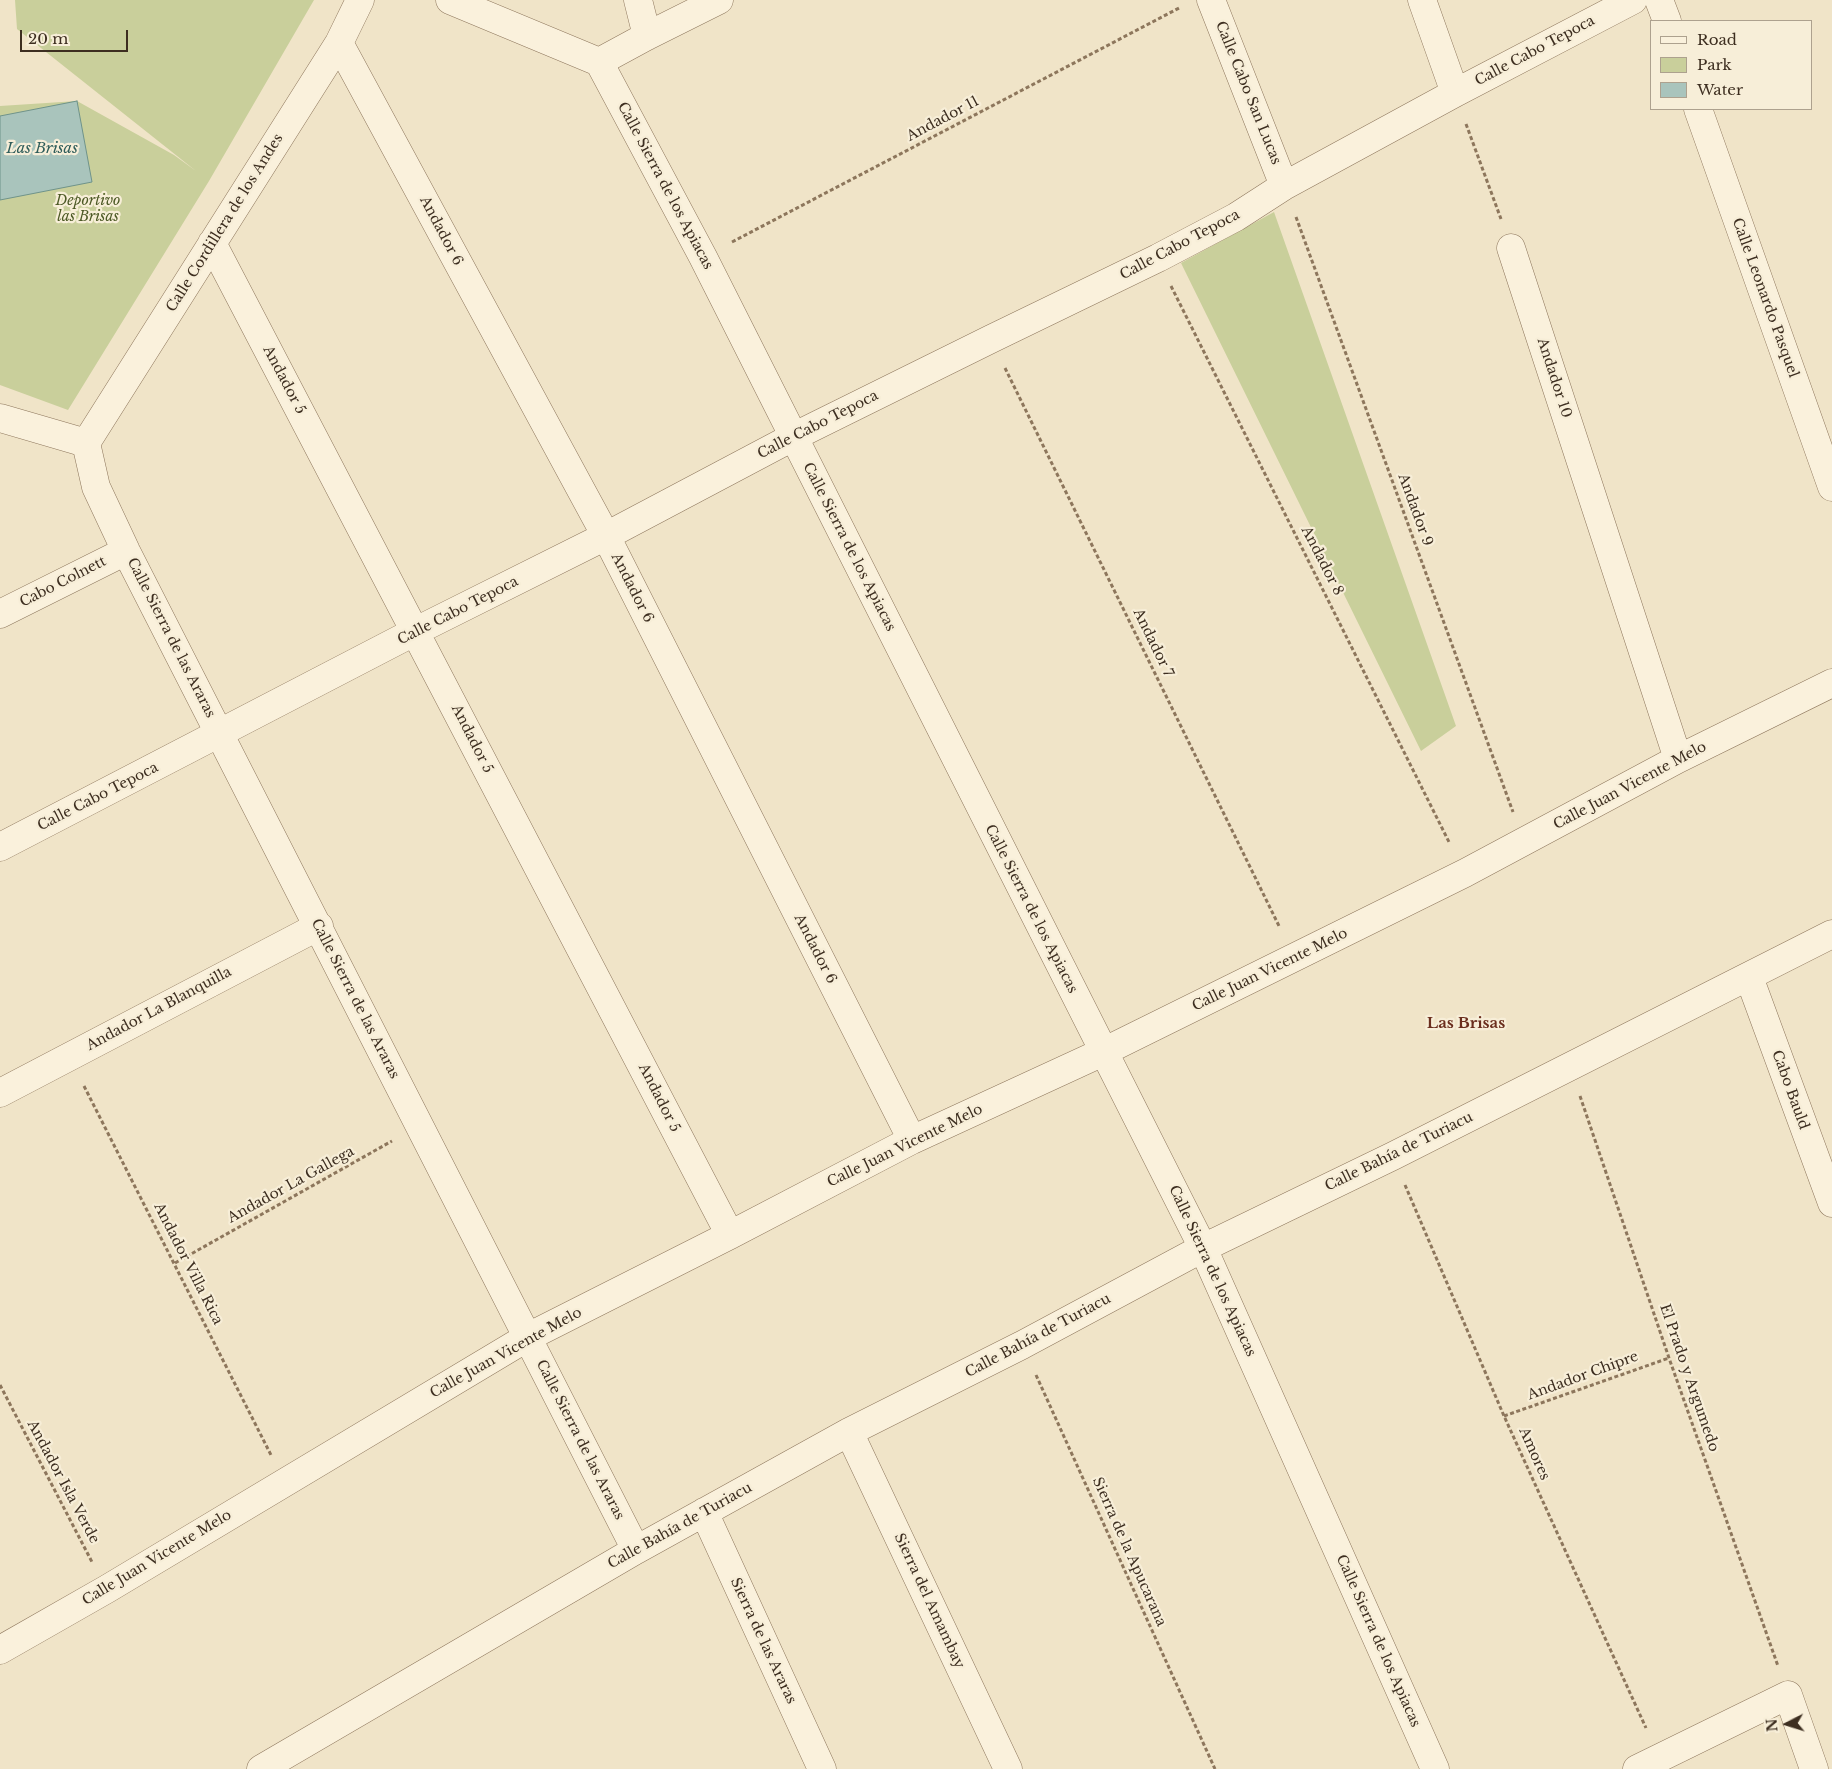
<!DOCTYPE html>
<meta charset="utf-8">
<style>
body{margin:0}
#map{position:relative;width:1832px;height:1769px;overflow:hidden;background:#f0e4c8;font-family:"Libre Baskerville",serif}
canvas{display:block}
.legend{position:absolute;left:1650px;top:20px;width:162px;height:90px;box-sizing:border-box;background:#f7eed8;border:1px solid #ada18e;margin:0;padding:6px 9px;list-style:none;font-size:15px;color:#3d2e20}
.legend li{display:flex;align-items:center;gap:10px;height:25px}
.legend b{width:25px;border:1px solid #ada18e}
.north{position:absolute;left:1762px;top:1699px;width:50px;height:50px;-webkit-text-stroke:4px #f7eed8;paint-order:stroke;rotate:265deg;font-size:14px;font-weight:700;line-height:20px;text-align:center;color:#3d2e20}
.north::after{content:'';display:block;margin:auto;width:18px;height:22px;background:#3d2e20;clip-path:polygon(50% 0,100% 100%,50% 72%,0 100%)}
.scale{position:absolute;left:20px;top:30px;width:108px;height:22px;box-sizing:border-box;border:2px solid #3d2e20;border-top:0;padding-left:6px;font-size:15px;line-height:18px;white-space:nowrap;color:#3d2e20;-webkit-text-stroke:4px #f7eed8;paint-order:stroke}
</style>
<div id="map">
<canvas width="1832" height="1769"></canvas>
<ul class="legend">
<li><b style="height:6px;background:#faf1dc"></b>Road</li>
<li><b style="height:14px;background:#c9cf9b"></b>Park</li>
<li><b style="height:14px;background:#a9c4bc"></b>Water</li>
</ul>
<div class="north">N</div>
<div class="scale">20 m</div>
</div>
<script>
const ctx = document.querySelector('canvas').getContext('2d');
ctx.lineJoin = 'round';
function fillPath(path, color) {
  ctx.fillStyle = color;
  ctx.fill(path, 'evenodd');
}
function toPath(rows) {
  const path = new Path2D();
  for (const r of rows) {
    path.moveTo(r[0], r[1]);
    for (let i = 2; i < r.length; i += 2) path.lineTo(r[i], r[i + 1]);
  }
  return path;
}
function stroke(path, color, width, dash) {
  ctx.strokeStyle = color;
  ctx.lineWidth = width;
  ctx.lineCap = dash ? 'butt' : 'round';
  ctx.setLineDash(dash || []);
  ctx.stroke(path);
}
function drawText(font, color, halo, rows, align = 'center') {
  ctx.font = font + ' "Libre Baskerville",serif';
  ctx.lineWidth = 4.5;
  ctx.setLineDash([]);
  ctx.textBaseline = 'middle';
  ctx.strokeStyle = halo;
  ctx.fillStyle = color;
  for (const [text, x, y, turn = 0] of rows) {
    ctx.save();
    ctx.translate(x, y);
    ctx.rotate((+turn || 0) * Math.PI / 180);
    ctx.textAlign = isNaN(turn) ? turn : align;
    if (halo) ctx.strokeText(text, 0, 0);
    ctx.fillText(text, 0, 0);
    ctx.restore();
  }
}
fillPath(toPath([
 [15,0,314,0,209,181,68,410,0,385,0,106,77,101,174,155,196,171,17,29],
 [1274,212,1456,726,1421,751,1181,263]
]), '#c9cf9b');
const water = toPath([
 [77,101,92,182,0,200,0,116,77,101]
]);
fillPath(water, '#a9c4bc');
stroke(water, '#6f938a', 1);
const minor = toPath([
 [450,0,599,62],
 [638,0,647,36],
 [1211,0,1284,186],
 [1422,0,1455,93],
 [339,43,606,536,912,1140],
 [599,62,703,257,1203,1248,1435,1769],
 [599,62,647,36,719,0],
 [212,243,730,1235],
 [1511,248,1678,759],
 [0,418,86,443],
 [86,443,96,487,126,551,636,1550],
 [86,443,339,43,360,0],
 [0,614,126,551],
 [0,847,416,631,606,536,793,437,991,339,1158,258,1236,217,1284,186,1455,93,1633,0],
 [1749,977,1832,1203],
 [0,1093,319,926],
 [849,1432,1008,1769],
 [704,1512,822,1769],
 [0,1650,107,1589,528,1337,730,1235,912,1140,1103,1052,1465,873,1678,759,1832,683],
 [261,1769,636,1550,849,1432,1022,1345,1203,1248,1393,1156,1832,934],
 [1637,1769,1788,1695,1814,1769]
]);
const tertiary = toPath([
 [1659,0,1667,21],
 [1698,109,1832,487]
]);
stroke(minor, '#8d765c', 29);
stroke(tertiary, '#8d765c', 29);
stroke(toPath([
 [1466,124,1501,219],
 [1296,217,1513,812],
 [732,242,1181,7],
 [1171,286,1450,844],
 [1005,368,1280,928],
 [84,1086,271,1455],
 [1580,1096,1669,1358,1778,1666],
 [1405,1185,1504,1416,1646,1728],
 [175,1263,392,1141],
 [1036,1375,1215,1769],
 [0,1385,92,1562],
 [1504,1416,1669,1358]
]), '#8d765c', 3, [4, 2.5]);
stroke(minor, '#faf1dc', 28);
stroke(tertiary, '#faf1dc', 28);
drawText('14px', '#3d2e20', '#f7eed8', [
 ["Calle Cabo Tepoca",1535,51,-28],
 ["Calle Cabo San Lucas",1248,93,68],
 ["Andador 11",943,119,-28],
 ["Calle Sierra de los Apiacas",665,186,62],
 ["Calle Cordillera de los Andes",225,223,-58],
 ["Andador 6",441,231,62],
 ["Calle Cabo Tepoca",1180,245,-28],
 ["Calle Leonardo Pasquel",1765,298,70],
 ["Andador 10",1554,378,72],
 ["Andador 5",284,380,62],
 ["Calle Cabo Tepoca",818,425,-27],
 ["Andador 9",1415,510,70],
 ["Calle Sierra de los Apiacas",849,547,63],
 ["Andador 8",1322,561,63],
 ["Cabo Colnett",63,582,-27],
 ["Andador 6",632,588,63],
 ["Calle Cabo Tepoca",458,611,-27],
 ["Calle Sierra de las Araras",171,638,63],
 ["Andador 7",1153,643,64],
 ["Andador 5",472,739,63],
 ["Calle Juan Vicente Melo",1630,786,-28],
 ["Calle Cabo Tepoca",98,797,-27],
 ["Calle Sierra de los Apiacas",1031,909,63],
 ["Andador 6",815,949,63],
 ["Calle Juan Vicente Melo",1270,970,-26],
 ["Calle Sierra de las Araras",355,999,63],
 ["Andador La Blanquilla",159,1009,-28],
 ["Cabo Bauld",1790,1090,70],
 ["Andador 5",659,1098,63],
 ["Calle Juan Vicente Melo",905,1146,-26],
 ["Calle Bahía de Turiacu",1399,1152,-26],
 ["Andador La Gallega",291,1185,-29],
 ["Andador Villa Rica",188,1264,63],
 ["Calle Sierra de los Apiacas",1212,1271,65],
 ["Calle Bahía de Turiacu",1038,1336,-28],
 ["Calle Juan Vicente Melo",506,1353,-29],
 ["Andador Chipre",1583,1376,-20],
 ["El Prado y Argumedo",1689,1378,71],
 ["Calle Sierra de las Araras",580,1440,63],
 ["Amores",1534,1454,66],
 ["Andador Isla Verde",63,1482,62],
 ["Calle Bahía de Turiacu",680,1526,-29],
 ["Sierra de la Apucarana",1129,1552,66],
 ["Calle Juan Vicente Melo",157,1558,-31],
 ["Sierra del Amambay",929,1601,65],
 ["Sierra de las Araras",763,1641,65],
 ["Calle Sierra de los Apiacas",1378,1641,66]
]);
drawText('italic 14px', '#4d5a26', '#f7eed8', [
 ["Deportivo",88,201],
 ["las Brisas",88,217]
]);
drawText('italic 15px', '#2f5d5a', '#f7eed8', [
 ["Las Brisas",42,149]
]);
drawText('bold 15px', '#6b2e1e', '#f7eed8', [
 ["Las Brisas",1466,1024]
]);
</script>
